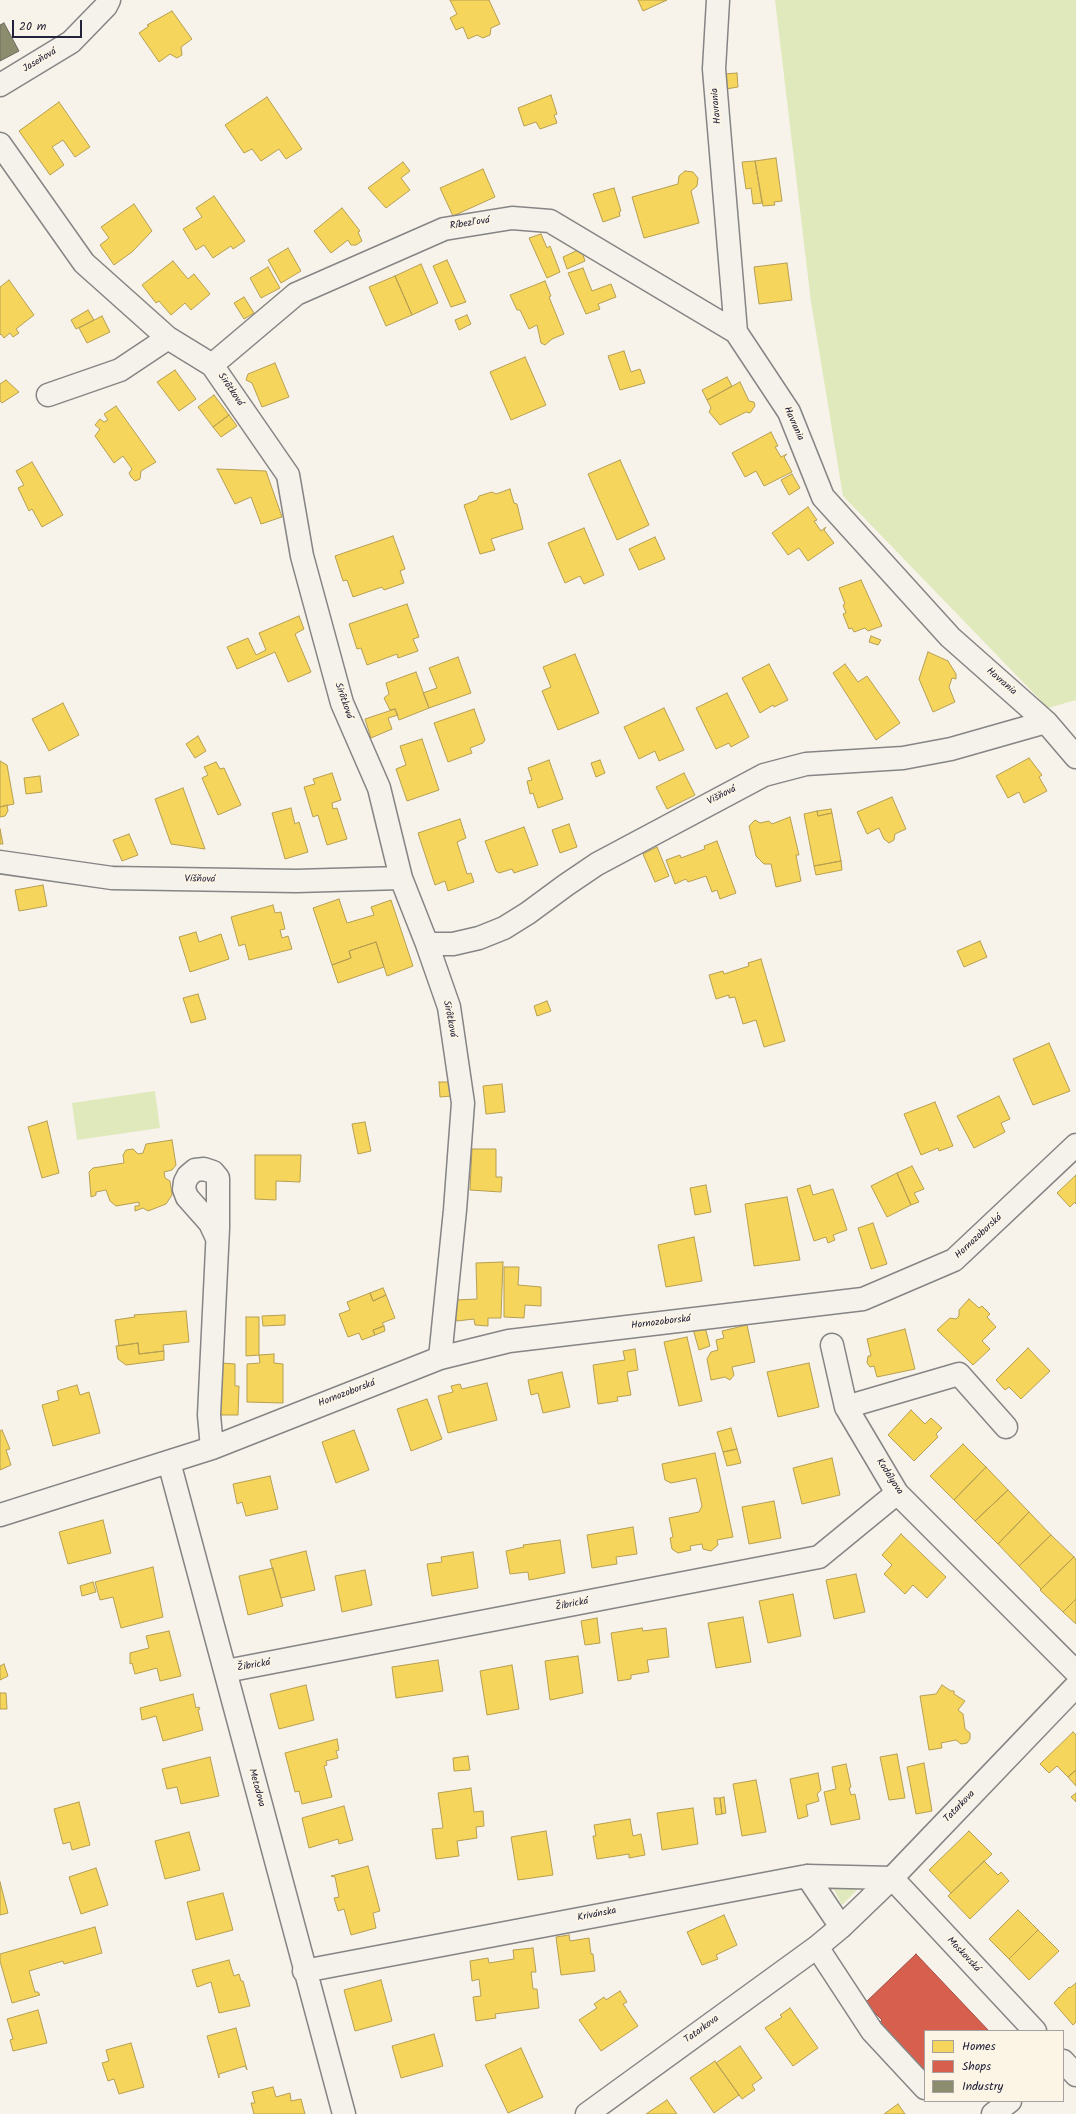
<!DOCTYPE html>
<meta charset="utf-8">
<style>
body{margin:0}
#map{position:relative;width:1076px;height:2114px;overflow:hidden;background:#f7f3ea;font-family:Kalam,sans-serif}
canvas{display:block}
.legend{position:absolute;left:924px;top:2030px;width:140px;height:72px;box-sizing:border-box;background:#fcf5e5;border:1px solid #a5a1a1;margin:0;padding:5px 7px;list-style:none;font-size:12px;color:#22223b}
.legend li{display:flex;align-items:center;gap:8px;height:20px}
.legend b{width:20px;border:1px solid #a5a1a1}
.scale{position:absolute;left:12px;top:20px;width:70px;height:18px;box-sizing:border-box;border:2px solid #22223b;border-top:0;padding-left:5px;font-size:12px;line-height:14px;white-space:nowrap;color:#22223b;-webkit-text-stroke:3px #fcf5e5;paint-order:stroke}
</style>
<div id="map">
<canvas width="1076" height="2114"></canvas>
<ul class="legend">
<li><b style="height:11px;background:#f6d55c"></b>Homes</li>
<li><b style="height:11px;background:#d6604d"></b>Shops</li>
<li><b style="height:11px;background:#8c8c6e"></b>Industry</li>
</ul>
<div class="scale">20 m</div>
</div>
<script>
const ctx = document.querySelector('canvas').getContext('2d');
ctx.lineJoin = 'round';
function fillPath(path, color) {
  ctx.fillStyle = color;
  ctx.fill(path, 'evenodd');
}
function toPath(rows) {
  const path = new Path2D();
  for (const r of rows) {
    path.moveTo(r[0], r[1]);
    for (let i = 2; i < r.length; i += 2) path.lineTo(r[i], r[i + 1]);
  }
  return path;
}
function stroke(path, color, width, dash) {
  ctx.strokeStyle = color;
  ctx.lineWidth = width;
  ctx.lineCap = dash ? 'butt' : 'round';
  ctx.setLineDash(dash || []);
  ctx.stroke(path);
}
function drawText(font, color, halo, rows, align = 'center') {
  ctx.font = font + ' Kalam,sans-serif';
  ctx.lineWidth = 4;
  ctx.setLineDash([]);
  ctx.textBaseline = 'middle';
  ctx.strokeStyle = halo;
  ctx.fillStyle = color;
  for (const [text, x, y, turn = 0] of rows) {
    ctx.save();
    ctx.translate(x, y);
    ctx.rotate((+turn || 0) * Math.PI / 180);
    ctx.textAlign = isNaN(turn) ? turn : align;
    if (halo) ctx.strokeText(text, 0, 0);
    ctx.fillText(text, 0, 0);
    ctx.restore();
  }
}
fillPath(toPath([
 [775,0,1076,0,1076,700,1048,708,843,496,811,302],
 [155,1091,160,1128,77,1140,72,1103],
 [868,1879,842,1905,830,1882]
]), '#e0e9bc');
const homes = toPath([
 [450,0,489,0,500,24,491,28,490,35,483,38,477,35,468,39,463,27,456,30,450,18,457,14,450,0],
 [638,0,667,0,643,11,638,0],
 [172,11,192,39,181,47,182,55,177,58,170,54,159,62,139,33,149,26,147,25,172,11],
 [737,73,738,87,726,89,724,74,737,73],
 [551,95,557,114,554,115,557,123,540,129,536,122,524,126,518,108,551,95],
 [267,97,302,149,286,159,279,149,261,161,252,149,244,153,225,125,267,97],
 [59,102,90,147,75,157,63,140,52,147,64,165,50,175,19,131,59,102],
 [776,158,782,201,774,202,775,205,763,206,755,161,776,158],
 [755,161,762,203,753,204,751,188,746,189,742,162,755,161],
 [403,162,410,171,401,178,410,190,386,208,368,188,403,162],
 [483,169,495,197,453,216,440,188,483,169],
 [685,171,693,172,698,178,697,186,691,191,699,223,644,238,632,197,678,184,679,176,685,171],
 [614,188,621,211,619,212,620,216,603,222,593,194,614,188],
 [214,196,245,241,233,249,231,246,213,258,204,245,196,250,183,229,202,217,196,208,214,196],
 [134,204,152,231,132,252,114,265,100,245,109,238,101,227,134,204],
 [342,208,360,231,358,232,362,241,356,245,351,245,348,240,331,253,314,231,342,208],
 [541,234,547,248,550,246,560,272,547,278,529,238,541,234],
 [288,248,301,271,281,283,268,260,288,248],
 [578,250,582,252,585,261,567,269,563,257,578,250],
 [447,260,466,302,451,307,433,266,447,260],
 [173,261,188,279,194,274,210,294,191,310,185,303,171,315,159,301,156,303,142,285,173,261],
 [787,263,792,300,759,304,754,267,787,263],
 [421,264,438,303,412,315,395,276,421,264],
 [268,267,280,288,261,298,250,278,268,267],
 [583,268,592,291,611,284,616,297,598,304,600,309,586,314,568,273,583,268],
 [395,276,412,315,386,326,369,287,395,276],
 [9,280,34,315,16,329,19,333,13,337,10,333,4,338,1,334,0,335,0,287,9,280],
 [545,281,551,296,549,297,564,334,552,339,545,345,541,343,537,325,529,329,520,310,517,310,510,295,545,281],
 [244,297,254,313,244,319,234,303,244,297],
 [88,310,94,320,76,329,71,320,88,310],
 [467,315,471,324,459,330,455,320,467,315],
 [102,316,110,332,87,343,79,328,102,316],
 [624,351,631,372,640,369,645,383,620,390,608,356,624,351],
 [525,357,546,405,511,420,490,372,525,357],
 [275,363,289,397,262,407,252,383,246,380,248,374,275,363],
 [175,370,196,399,179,411,157,382,175,370],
 [727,377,732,386,707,400,702,390,727,377],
 [6,380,19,392,2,403,0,401,0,384,6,380],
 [740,382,749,401,754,402,755,406,750,413,746,412,720,425,709,412,711,408,707,400,740,382],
 [214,395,229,415,213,427,198,407,214,395],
 [116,406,156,462,141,471,140,479,135,481,131,477,129,473,132,469,123,456,114,463,95,436,100,429,95,425,100,419,104,422,108,420,104,414,116,406],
 [229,415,237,426,221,437,213,427,229,415],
 [771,432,778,446,775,447,781,457,787,454,784,457,792,472,764,486,756,471,745,477,732,453,771,432],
 [620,460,649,525,617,540,588,474,620,460],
 [32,462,63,515,42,527,32,509,29,511,18,488,24,485,16,471,32,462],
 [217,469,266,471,282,517,261,524,251,497,235,504,217,469],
 [792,474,800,488,789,495,781,480,792,474],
 [510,489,514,503,517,504,523,529,491,539,495,550,480,554,464,505,477,500,479,496,492,492,496,494,510,489],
 [808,507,817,520,814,521,821,531,826,527,824,530,834,543,808,561,799,548,788,555,772,533,808,507],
 [584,528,604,575,584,584,580,576,565,583,548,543,584,528],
 [393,536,405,569,400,571,404,583,384,590,382,587,353,597,347,580,343,581,335,556,393,536],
 [655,537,665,559,639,570,629,549,655,537],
 [861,580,882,626,868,631,865,628,854,632,852,628,849,629,843,614,846,613,843,605,845,604,839,588,861,580],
 [407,604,419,637,413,639,418,651,398,658,397,654,367,665,361,648,357,649,349,624,407,604],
 [299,616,304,629,295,634,311,672,288,682,275,652,237,669,227,647,248,638,256,655,266,650,259,633,299,616],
 [871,636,881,640,878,645,869,642,871,636],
 [928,652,948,661,956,674,956,679,952,678,949,687,955,702,933,712,919,679,928,652],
 [575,654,599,713,558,730,542,691,551,687,543,667,575,654],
 [458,657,471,693,429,708,423,693,437,688,429,668,458,657],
 [769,664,788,700,774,707,773,705,760,713,742,678,769,664],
 [845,664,858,682,867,676,900,723,876,740,833,673,845,664],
 [416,672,429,708,399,720,395,709,390,710,384,698,389,694,386,683,416,672],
 [727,693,749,737,731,747,729,743,716,749,696,708,727,693],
 [63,703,79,735,49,751,32,719,63,703],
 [664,708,684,750,659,761,655,751,639,759,624,727,664,708],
 [395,709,398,715,388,718,392,729,371,738,365,719,395,709],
 [474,709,485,740,483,743,470,748,472,753,448,762,434,723,474,709],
 [198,736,206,751,195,758,186,744,198,736],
 [422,739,439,790,407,801,396,769,406,765,400,746,422,739],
 [1029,758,1042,775,1039,777,1047,791,1024,803,1019,792,1008,798,996,776,1029,758],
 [549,760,563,799,538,808,533,793,530,794,527,781,532,780,528,768,549,760],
 [600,760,605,773,596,777,591,763,600,760],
 [0,761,7,765,14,804,0,807,0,761],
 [216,762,220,769,224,768,241,805,218,815,202,778,208,775,204,767,216,762],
 [332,773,341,800,332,803,333,809,337,808,347,839,327,845,318,815,313,817,304,787,315,784,313,779,332,773],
 [684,773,695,795,667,809,656,787,684,773],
 [40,776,42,792,26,794,24,778,40,776],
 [183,788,205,849,171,844,155,799,183,788],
 [892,797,906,829,895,834,894,840,889,843,884,839,879,828,867,834,857,812,892,797],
 [7,805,8,811,5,816,0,817,0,807,7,805],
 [291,808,295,824,299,822,308,852,285,859,272,813,291,808],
 [831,809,832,813,818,816,817,811,831,809],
 [817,811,818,816,832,813,841,861,814,866,804,814,817,811],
 [790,817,799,855,796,855,801,881,776,887,771,864,764,864,756,856,749,826,755,820,760,823,769,821,772,824,790,817],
 [460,819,466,838,457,842,467,874,471,873,474,882,448,891,445,881,435,885,418,833,460,819],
 [569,824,577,847,560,853,552,830,569,824],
 [524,827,538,865,514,873,512,869,499,873,496,871,485,841,524,827],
 [0,829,3,844,0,844,0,829],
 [129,834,138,855,122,861,113,840,129,834],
 [717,841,736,893,720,899,717,890,712,892,706,876,688,882,686,879,675,884,666,860,680,855,681,858,705,849,704,846,717,841],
 [657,847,669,876,655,882,643,854,657,847],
 [841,861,842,870,816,875,814,866,841,861],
 [43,885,47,906,19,911,15,890,43,885],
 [339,899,347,923,374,915,371,907,391,900,413,966,387,976,376,942,349,951,351,958,332,965,313,908,339,899],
 [273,905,275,913,281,912,285,929,280,930,282,938,288,936,292,949,249,960,245,944,239,946,231,917,273,905],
 [196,932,199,942,221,934,229,959,190,972,179,937,196,932],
 [980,941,987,957,964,967,957,951,980,941],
 [376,942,384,967,338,983,332,965,351,958,349,951,376,942],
 [761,959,785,1041,764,1047,756,1020,743,1024,735,997,729,998,729,995,716,999,709,975,723,971,724,974,749,966,748,963,761,959],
 [198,994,206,1019,191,1023,183,998,198,994],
 [547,1001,551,1011,537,1016,534,1006,547,1001],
 [1049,1043,1070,1091,1033,1105,1013,1059,1049,1043],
 [439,1082,449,1082,451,1096,440,1097,439,1082],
 [502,1084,505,1112,486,1114,483,1086,502,1084],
 [999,1096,1010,1119,1001,1123,1005,1132,974,1148,957,1116,999,1096],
 [935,1102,953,1146,939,1151,938,1148,921,1155,904,1114,935,1102],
 [47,1121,59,1173,42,1178,28,1127,47,1121],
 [365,1122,371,1151,358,1154,352,1124,365,1122],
 [172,1140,176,1165,172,1170,164,1172,165,1178,170,1181,172,1195,166,1204,148,1211,143,1208,135,1211,135,1206,139,1206,139,1202,116,1206,110,1201,106,1190,96,1192,96,1195,91,1197,89,1172,93,1168,124,1163,123,1155,126,1150,133,1149,138,1154,143,1153,146,1144,172,1140],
 [472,1149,496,1149,496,1177,502,1177,501,1192,470,1190,472,1149],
 [255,1155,301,1155,300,1182,276,1181,276,1200,255,1199,255,1155],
 [912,1166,924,1189,914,1193,919,1202,911,1205,897,1173,912,1166],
 [897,1173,911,1205,887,1217,871,1186,897,1173],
 [1076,1175,1076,1204,1075,1202,1070,1207,1057,1193,1076,1175],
 [706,1185,711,1212,695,1215,690,1188,706,1185],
 [810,1185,813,1195,833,1189,847,1230,833,1235,835,1240,828,1243,826,1237,814,1241,797,1189,810,1185],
 [787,1197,800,1260,754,1266,745,1204,787,1197],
 [873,1223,887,1264,871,1269,858,1228,873,1223],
 [694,1237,702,1281,666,1287,658,1245,694,1237],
 [503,1262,501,1318,488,1318,488,1326,475,1325,474,1319,457,1321,453,1315,456,1300,477,1299,476,1263,503,1262],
 [504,1267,519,1267,518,1285,541,1287,541,1306,525,1305,524,1318,504,1317,504,1267],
 [383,1288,386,1295,373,1301,370,1293,383,1288],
 [370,1293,373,1301,386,1295,395,1318,382,1323,384,1326,373,1330,375,1335,362,1340,359,1333,348,1337,339,1314,350,1310,347,1302,370,1293],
 [969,1299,979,1308,982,1306,990,1314,987,1317,996,1327,982,1341,990,1349,973,1365,937,1330,950,1318,956,1319,959,1316,959,1310,969,1299],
 [186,1311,189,1342,163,1345,164,1351,139,1354,138,1343,119,1346,115,1320,135,1317,134,1315,186,1311],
 [285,1315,285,1325,263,1326,262,1316,285,1315],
 [246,1317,259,1317,259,1355,246,1356,246,1317],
 [747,1325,755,1362,732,1367,734,1375,730,1380,725,1377,711,1380,707,1359,711,1352,718,1350,716,1340,724,1338,722,1331,747,1325],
 [384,1326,385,1331,375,1335,373,1330,384,1326],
 [705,1327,710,1346,699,1350,693,1329,705,1327],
 [905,1329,915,1369,877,1377,874,1366,870,1367,867,1363,868,1356,871,1356,867,1339,905,1329],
 [687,1337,702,1401,679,1406,664,1342,687,1337],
 [138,1343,139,1354,164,1351,164,1360,126,1365,118,1359,116,1346,138,1343],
 [1028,1348,1050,1371,1021,1399,1009,1387,1005,1390,996,1380,1028,1348],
 [635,1349,638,1370,627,1372,631,1395,617,1397,618,1401,598,1404,593,1365,625,1360,623,1351,635,1349],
 [274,1354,274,1363,283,1364,283,1403,247,1402,247,1364,260,1363,259,1355,274,1354],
 [222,1363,235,1364,235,1386,239,1386,238,1415,220,1415,222,1363],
 [809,1363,819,1407,778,1417,767,1372,809,1363],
 [562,1372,570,1407,543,1413,538,1393,531,1395,528,1380,562,1372],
 [487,1383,497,1420,448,1433,438,1396,453,1392,451,1386,460,1384,462,1389,487,1383],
 [77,1385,80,1395,89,1392,100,1433,53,1446,42,1405,59,1400,57,1391,77,1385],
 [427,1399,442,1439,411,1451,397,1409,427,1399],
 [911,1410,925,1424,931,1418,942,1428,936,1434,938,1437,914,1461,888,1435,911,1410],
 [731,1428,737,1449,723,1452,717,1432,731,1428],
 [2,1430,10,1449,6,1450,11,1465,0,1470,0,1431,2,1430],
 [354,1430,369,1470,336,1483,322,1442,354,1430],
 [963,1444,986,1467,954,1500,930,1476,963,1444],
 [737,1449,741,1463,727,1466,723,1452,737,1449],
 [715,1453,733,1537,717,1540,718,1545,711,1551,703,1549,702,1544,690,1546,691,1550,678,1553,672,1549,670,1538,673,1537,669,1518,699,1512,702,1506,696,1478,671,1483,665,1480,662,1464,715,1453],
 [832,1458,840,1495,802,1504,793,1468,832,1458],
 [986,1467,1008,1490,975,1521,954,1500,986,1467],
 [270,1476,278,1509,246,1516,242,1502,237,1504,233,1484,270,1476],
 [1008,1490,1029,1512,998,1544,975,1521,1008,1490],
 [774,1501,781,1538,749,1544,742,1507,774,1501],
 [1029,1512,1051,1535,1019,1566,998,1544,1029,1512],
 [103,1520,111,1553,68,1564,59,1532,103,1520],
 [633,1527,637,1554,616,1557,617,1564,592,1568,587,1535,633,1527],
 [901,1534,946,1577,927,1598,913,1585,905,1594,884,1574,892,1565,882,1555,901,1534],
 [1051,1535,1074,1557,1041,1589,1019,1566,1051,1535],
 [560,1540,565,1573,529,1580,528,1572,510,1574,506,1551,524,1547,523,1545,560,1540],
 [306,1551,315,1590,281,1598,270,1560,306,1551],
 [473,1552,478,1588,432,1596,427,1564,442,1562,441,1557,473,1552],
 [1074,1557,1076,1560,1076,1599,1063,1612,1040,1590,1074,1557],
 [153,1567,163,1617,121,1628,113,1597,100,1600,95,1582,153,1567],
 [273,1568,283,1606,248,1615,239,1576,273,1568],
 [365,1570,372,1605,342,1612,335,1576,365,1570],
 [856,1574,865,1612,834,1619,826,1580,856,1574],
 [93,1582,96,1592,82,1596,80,1586,93,1582],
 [793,1594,801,1636,768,1643,759,1601,793,1594],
 [1076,1599,1076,1624,1063,1612,1076,1599],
 [743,1617,751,1662,716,1668,708,1623,743,1617],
 [597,1618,600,1643,585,1645,581,1621,597,1618],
 [642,1628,643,1631,666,1628,669,1657,647,1660,649,1672,631,1675,631,1679,618,1681,611,1633,642,1628],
 [169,1631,181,1676,160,1681,157,1668,135,1674,132,1663,130,1664,130,1653,149,1648,146,1636,169,1631],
 [578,1656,583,1693,550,1700,545,1661,578,1656],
 [438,1660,443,1691,396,1698,392,1667,438,1660],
 [4,1664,8,1676,0,1680,0,1666,4,1664],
 [512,1665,519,1709,487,1715,480,1671,512,1665],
 [306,1685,314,1720,279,1729,270,1694,306,1685],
 [942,1685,951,1691,954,1691,954,1694,965,1701,958,1710,963,1714,965,1729,970,1733,970,1739,967,1743,961,1744,956,1740,941,1743,942,1748,929,1750,920,1696,936,1694,942,1685],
 [0,1693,6,1693,7,1709,0,1709,0,1693],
 [193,1694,196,1708,199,1707,200,1709,198,1710,203,1730,163,1741,156,1716,142,1720,140,1708,193,1694],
 [1073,1732,1076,1735,1076,1770,1068,1777,1057,1766,1049,1773,1040,1764,1073,1732],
 [337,1739,339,1750,336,1751,338,1758,326,1761,327,1765,324,1766,332,1797,302,1804,299,1791,295,1792,285,1753,337,1739],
 [897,1754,905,1798,889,1800,880,1757,897,1754],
 [468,1756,470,1770,454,1771,453,1758,468,1756],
 [210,1757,219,1796,181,1804,177,1787,167,1789,162,1769,210,1757],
 [924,1763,932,1811,916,1814,907,1767,924,1763],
 [846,1764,851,1787,849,1788,851,1795,855,1794,860,1819,831,1825,824,1792,836,1789,832,1767,846,1764],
 [1076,1770,1076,1786,1068,1777,1076,1770],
 [818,1773,821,1790,817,1794,819,1801,806,1805,808,1816,798,1819,790,1779,818,1773],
 [756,1780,766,1832,742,1836,733,1784,756,1780],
 [471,1788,474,1812,483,1811,484,1826,476,1827,477,1838,457,1841,459,1856,436,1859,432,1829,443,1828,438,1793,471,1788],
 [1076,1793,1076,1802,1071,1797,1076,1793],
 [724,1797,726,1813,722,1814,720,1798,724,1797],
 [714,1798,720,1798,722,1814,716,1815,714,1798],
 [79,1802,90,1845,72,1850,70,1842,63,1844,54,1809,79,1802],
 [344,1806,353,1840,339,1844,338,1839,309,1848,302,1818,344,1806],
 [693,1808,698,1844,662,1850,657,1813,693,1808],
 [630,1819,633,1836,641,1834,645,1855,629,1858,629,1854,597,1859,593,1836,596,1836,594,1825,630,1819],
 [546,1831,553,1875,518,1880,511,1837,546,1831],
 [969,1831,992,1854,951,1893,929,1870,969,1831],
 [189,1832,200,1870,165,1879,155,1841,189,1832],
 [984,1861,998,1875,1001,1872,1009,1881,970,1919,948,1896,984,1861],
 [368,1866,380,1911,373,1913,376,1928,351,1935,344,1909,338,1911,334,1898,339,1897,335,1877,331,1876,368,1866],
 [96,1868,108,1905,81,1914,69,1877,96,1868],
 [0,1882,8,1913,0,1915,0,1882],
 [223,1893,233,1930,196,1940,187,1902,223,1893],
 [1018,1910,1038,1930,1009,1959,989,1939,1018,1910],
 [724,1915,737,1945,716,1955,718,1959,702,1965,687,1932,724,1915],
 [95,1927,102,1953,64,1964,63,1961,29,1971,35,1992,38,1992,40,1995,12,2003,0,1961,0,1954,95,1927],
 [1038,1930,1059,1951,1029,1980,1009,1959,1038,1930],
 [569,1935,570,1941,589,1938,591,1954,593,1954,595,1971,561,1975,556,1937,569,1935],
 [533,1948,536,1972,531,1972,533,1989,537,1989,539,2008,495,2014,496,2018,476,2021,473,1997,481,1996,479,1979,472,1981,470,1961,488,1958,489,1963,514,1959,513,1950,533,1948],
 [229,1960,234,1976,239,1974,241,1981,243,1981,250,2006,219,2013,211,1982,197,1987,192,1970,229,1960],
 [381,1980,392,2021,355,2031,344,1990,381,1980],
 [1076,1983,1076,2022,1073,2025,1054,2003,1069,1987,1070,1988,1076,1983],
 [620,1991,627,2002,623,2004,638,2026,601,2051,579,2020,597,2008,594,2004,604,1997,606,2000,620,1991],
 [790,2008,818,2048,793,2066,765,2028,782,2017,780,2015,790,2008],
 [38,2010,47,2043,13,2051,10,2040,13,2039,7,2019,38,2010],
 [236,2028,247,2070,245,2066,219,2074,219,2078,207,2036,236,2028],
 [434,2034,443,2066,401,2078,392,2046,434,2034],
 [131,2043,144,2087,119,2094,114,2079,108,2081,102,2063,109,2061,106,2050,131,2043],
 [740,2046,762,2078,752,2085,755,2090,742,2099,716,2063,740,2046],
 [521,2048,543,2097,508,2113,485,2065,521,2048],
 [715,2061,739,2095,714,2113,690,2078,715,2061],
 [273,2087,276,2097,290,2093,291,2101,301,2099,305,2114,254,2114,251,2103,255,2103,252,2092,273,2087],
 [667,2100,677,2114,646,2114,667,2100],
 [898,2104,905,2114,884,2114,898,2104]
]);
fillPath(homes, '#f6d55c');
stroke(homes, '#b69f52', 1);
const shops = toPath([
 [916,1954,989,2031,925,2031,925,2074,878,2024,882,2020,865,2003,916,1954]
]);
fillPath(shops, '#d6604d');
stroke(shops, '#a04d48', 1);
const industry = toPath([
 [4,23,19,51,0,61,0,25,4,23]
]);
fillPath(industry, '#8c8c6e');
stroke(industry, '#6c6c5f', 1);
const minor = toPath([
 [718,0,714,69,736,332,789,412,823,497,950,637,1046,722,1076,757],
 [0,85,71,42,106,6,109,0],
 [0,144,84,263,168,338,212,365,288,475,302,556,342,703,379,788,401,878,427,944,449,1007,463,1103,455,1210,440,1358],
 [212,365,296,294,444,229,512,218,550,221,736,332],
 [48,395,120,370,168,338],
 [0,862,112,878,296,881,401,878],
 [427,944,453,944,479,938,504,928,528,913,566,885,597,864,764,775,806,764,903,758,951,749,1046,722],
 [832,1345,846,1407],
 [1006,1427,959,1374,846,1407,897,1493,1076,1672],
 [212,1448,209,1415,218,1228,218,1178,213,1172,204,1169,195,1170,188,1176,185,1182,184,1189,187,1197,210,1223,217,1238],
 [169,1462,344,2114],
 [0,1515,212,1448,440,1358,509,1341,863,1299,954,1260,1076,1145],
 [226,1671,819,1557,897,1493],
 [807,1876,841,1927],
 [892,1878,1035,2031],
 [817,1947,872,2031,925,2088],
 [304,1971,807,1876,892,1878],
 [1063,2061,1076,2075],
 [587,2114,817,1947,841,1927,892,1878,1076,1686],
 [993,2114,1010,2101]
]);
stroke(minor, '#868485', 25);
stroke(minor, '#f5f2ec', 22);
drawText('10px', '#22223b', '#fcf5e5', [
 ["Jaseňová",40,61,-31],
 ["Havrania",717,106,-95],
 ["Ríbezľová",470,224,-9],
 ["Sirôtková",230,390,56],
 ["Havrania",793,424,66],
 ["Havrania",1001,682,41],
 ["Sirôtková",343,701,71],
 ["Višňová",722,796,-27],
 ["Višňová",200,880,1],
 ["Sirôtková",449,1019,79],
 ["Hornozoborská",979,1237,-43],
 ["Hornozoborská",661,1323,-7],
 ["Hornozoborská",347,1394,-21],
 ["Kodályova",889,1477,57],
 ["Žibrická",572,1605,-11],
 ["Žibrická",254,1666,-10],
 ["Metodova",256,1788,75],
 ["Tatarkova",960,1807,-46],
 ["Krivánska",597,1915,-11],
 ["Moskovská",963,1955,47],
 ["Tatarkova",702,2030,-36]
]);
</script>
